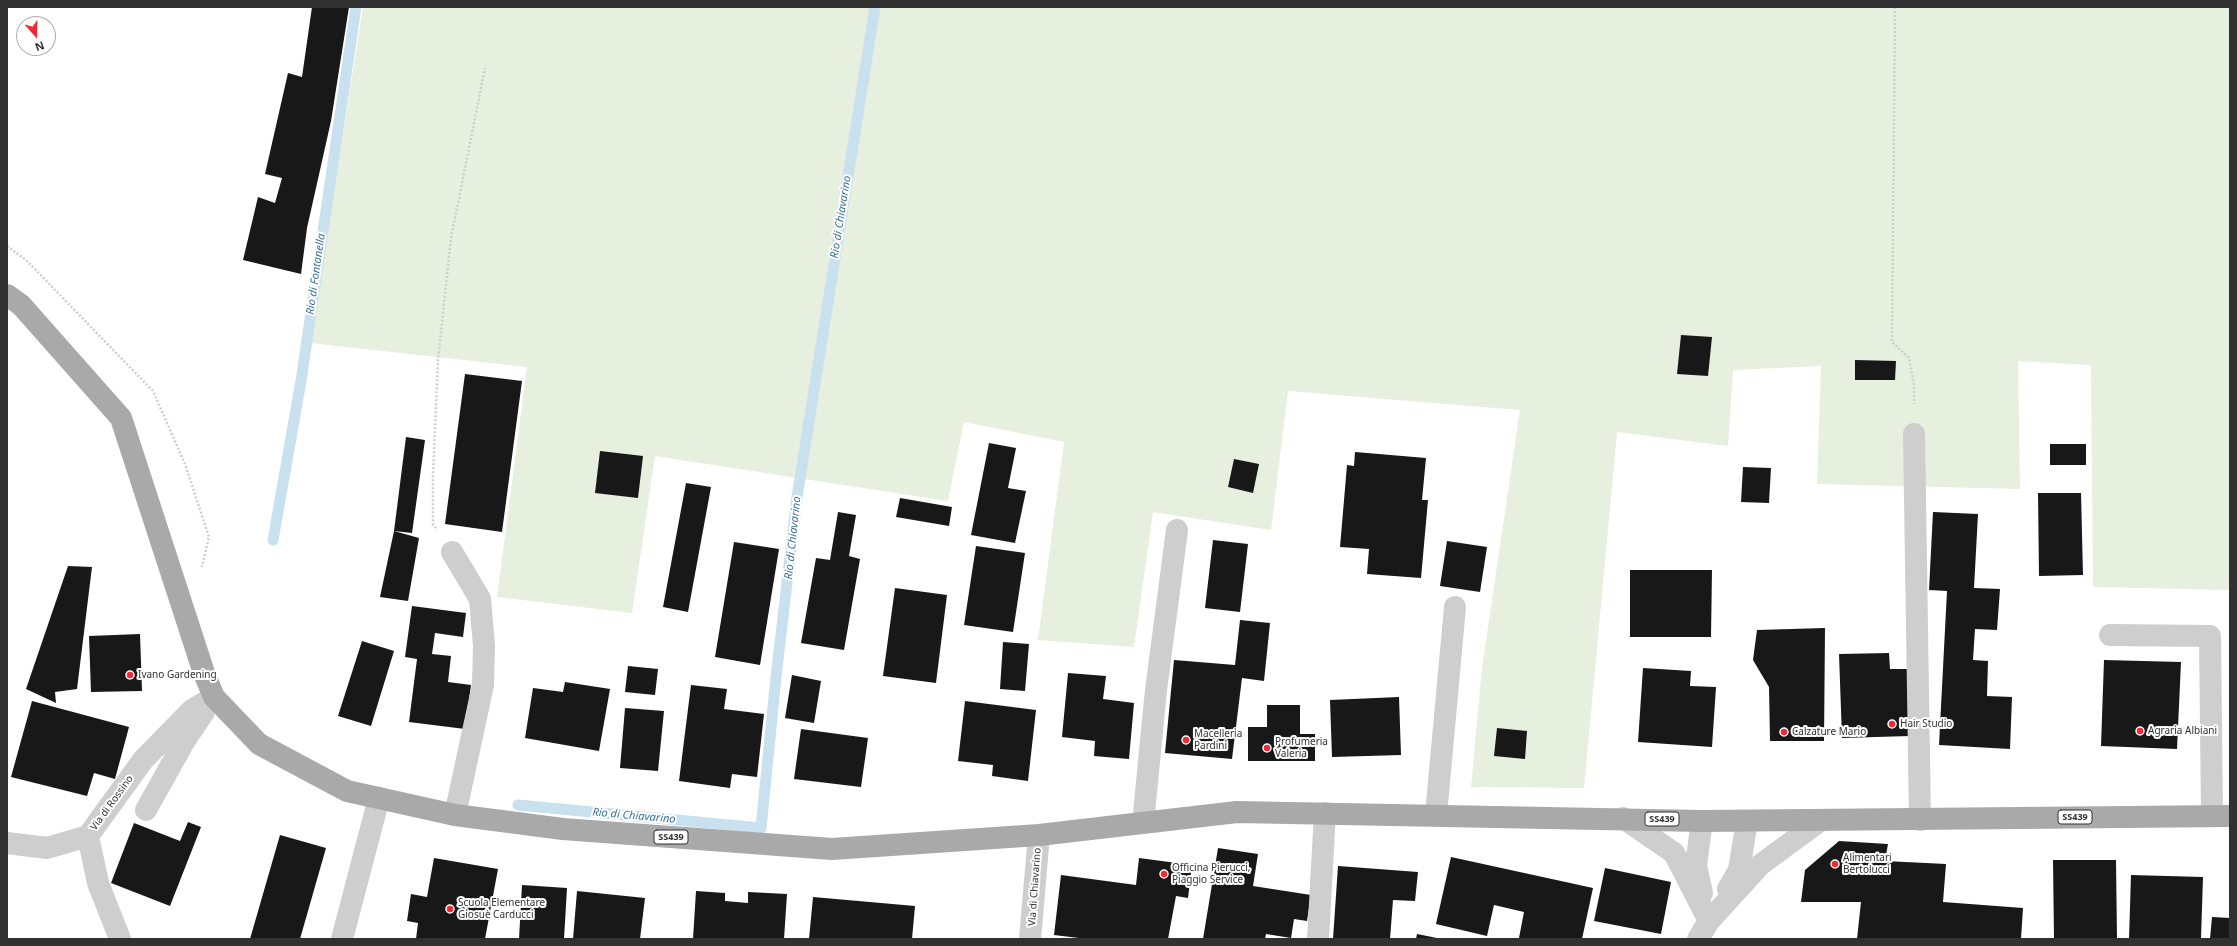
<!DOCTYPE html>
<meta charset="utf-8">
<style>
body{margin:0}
#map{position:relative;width:2237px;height:946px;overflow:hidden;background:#fff;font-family:"Noto Sans",sans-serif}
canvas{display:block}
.frame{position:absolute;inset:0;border:8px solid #313131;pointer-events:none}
.north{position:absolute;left:16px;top:16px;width:40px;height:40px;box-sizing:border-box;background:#fff;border:1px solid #adadad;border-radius:50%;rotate:160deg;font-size:11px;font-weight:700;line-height:16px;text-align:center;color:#313131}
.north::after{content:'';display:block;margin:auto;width:14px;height:18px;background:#f32833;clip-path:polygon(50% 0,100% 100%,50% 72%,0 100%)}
</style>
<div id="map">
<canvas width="2237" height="946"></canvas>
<div class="frame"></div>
<div class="north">N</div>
</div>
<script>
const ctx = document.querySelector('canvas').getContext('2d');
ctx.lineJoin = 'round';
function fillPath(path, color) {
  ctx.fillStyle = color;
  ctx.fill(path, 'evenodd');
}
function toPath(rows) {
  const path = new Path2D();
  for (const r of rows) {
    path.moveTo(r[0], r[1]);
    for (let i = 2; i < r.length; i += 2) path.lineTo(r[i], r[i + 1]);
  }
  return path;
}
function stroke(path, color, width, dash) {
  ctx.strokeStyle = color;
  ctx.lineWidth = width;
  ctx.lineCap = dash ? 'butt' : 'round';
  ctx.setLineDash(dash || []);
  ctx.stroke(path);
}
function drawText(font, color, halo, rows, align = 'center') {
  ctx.font = font + ' "Noto Sans",sans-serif';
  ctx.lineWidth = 4;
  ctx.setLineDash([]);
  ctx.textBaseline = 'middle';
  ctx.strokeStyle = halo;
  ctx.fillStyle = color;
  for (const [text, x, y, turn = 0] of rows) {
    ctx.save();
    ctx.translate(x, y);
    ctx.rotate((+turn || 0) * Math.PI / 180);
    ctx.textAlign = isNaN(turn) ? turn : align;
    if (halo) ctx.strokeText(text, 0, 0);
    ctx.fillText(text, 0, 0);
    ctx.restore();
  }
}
fillPath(toPath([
 [363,7,2230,7,2230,590,2093,587,2091,365,2018,361,2020,489,1817,484,1821,366,1733,370,1728,446,1617,432,1584,788,1471,787,1482,668,1520,410,1288,391,1271,530,1153,512,1134,647,1038,640,1064,442,964,422,948,501,655,456,632,613,497,597,527,367,310,343]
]), '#e7efde');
stroke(toPath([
 [273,540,301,381,356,7],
 [518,805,761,828,776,677,797,497,875,7]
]), '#c9e0ef', 11);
fillPath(toPath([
 [312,7,349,7,331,121,307,228,301,274,243,260,258,197,275,203,282,178,265,174,288,73,302,77],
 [1681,335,1712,337,1708,376,1677,374],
 [1855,360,1896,361,1895,380,1855,380],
 [465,374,522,381,502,532,445,524],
 [406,437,425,440,412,533,394,531],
 [989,443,1016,448,1008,488,1026,491,1015,543,971,535],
 [2050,444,2086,444,2086,465,2050,465],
 [600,451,643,456,638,498,595,493],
 [1355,452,1426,458,1422,500,1428,500,1421,578,1367,574,1369,549,1340,547,1347,465,1354,466],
 [1234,459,1259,464,1253,493,1228,487],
 [1743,467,1771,468,1769,503,1741,502],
 [686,483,711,487,688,612,663,607],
 [2038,493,2081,493,2083,575,2039,576],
 [900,498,952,507,949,526,896,517],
 [838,512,856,515,849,556,860,559,844,650,801,643,816,558,830,560],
 [1933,512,1978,514,1974,588,2000,589,1997,630,1975,629,1973,660,1988,661,1987,696,2012,697,2010,749,1939,745,1947,591,1929,590],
 [394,531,419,538,408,601,380,597],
 [1213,540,1248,544,1240,612,1205,608],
 [1447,541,1487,547,1480,592,1440,586],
 [734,542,779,549,760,665,715,657],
 [976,546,1025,553,1013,632,964,625],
 [68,566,92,567,77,689,55,692,56,703,26,689],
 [1630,570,1712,570,1711,637,1630,637],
 [895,588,947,595,936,683,883,676],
 [412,606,466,613,463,637,435,633,432,654,451,656,448,682,471,685,465,729,409,722,417,659,405,657],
 [1240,620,1270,623,1264,681,1242,678,1232,759,1165,753,1174,660,1235,665],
 [1825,628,1824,741,1770,741,1769,687,1753,660,1757,630],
 [140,634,142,691,91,692,89,636],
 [362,641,394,651,371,726,338,716],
 [1003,642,1029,644,1025,691,1000,689],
 [1889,653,1890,669,1908,669,1910,736,1842,738,1839,654],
 [2104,660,2181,662,2177,749,2101,746],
 [628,666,658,669,655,695,625,692],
 [1643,668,1691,671,1690,686,1716,687,1712,747,1638,742],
 [1068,673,1106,676,1103,699,1134,703,1129,759,1094,756,1095,741,1062,737],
 [792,675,821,681,814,723,785,718],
 [565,682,610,689,599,751,525,738,533,688,563,692],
 [691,685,727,689,724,709,764,714,757,777,732,774,730,788,679,781],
 [1399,697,1401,755,1332,757,1330,700],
 [32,701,129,727,115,779,94,773,87,796,11,777],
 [965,701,1036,710,1028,781,992,776,993,765,958,761],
 [1267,705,1300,705,1300,734,1315,734,1315,761,1248,761,1248,727,1267,727],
 [625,708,664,711,658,771,620,768],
 [1497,728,1527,731,1525,759,1494,756],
 [801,729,868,738,861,787,794,779],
 [188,822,201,827,170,906,111,883,134,823,180,841],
 [280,835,326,848,300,939,250,939],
 [1839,841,1888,844,1885,861,1946,864,1943,902,2023,908,2021,939,1857,939,1861,902,1801,902,1805,870],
 [1218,848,1258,854,1253,886,1311,895,1307,921,1294,919,1291,938,1266,934,1265,939,1203,939],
 [1451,857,1593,888,1582,939,1519,938,1524,912,1494,905,1487,936,1436,924],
 [434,858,498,869,485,939,416,939,418,923,407,921,411,894,427,897],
 [1139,858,1192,865,1188,898,1176,896,1168,939,1087,939,1054,935,1061,875,1136,885],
 [2053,860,2116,860,2117,939,2054,939],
 [1338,866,1418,872,1415,901,1393,900,1390,939,1333,939],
 [1605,868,1671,882,1661,934,1594,921],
 [2131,875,2203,877,2201,939,2129,939],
 [522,885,567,888,564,939,519,939],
 [577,891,645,898,640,939,573,939],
 [696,891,725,893,725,901,748,903,748,892,787,894,784,939,693,939],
 [813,897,915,906,912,939,809,939],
 [2212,917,2230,918,2230,939,2210,939],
 [1417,934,1437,938,1437,939,1416,939]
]), '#181818');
stroke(toPath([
 [1895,7,1892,342,1909,358,1914,385,1914,404],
 [7,246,26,260,153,391,185,464,209,537,202,567],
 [436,528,433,525,433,475,438,360,451,238,485,68]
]), '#cecece', 2.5, [2, 2]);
stroke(toPath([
 [1914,434,1920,820],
 [452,552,480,599,484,646,483,685,455,815],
 [2110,635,2210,636,2212,816],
 [146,810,185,740,204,712],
 [1436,815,1455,607],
 [1623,818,1674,853,1709,921],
 [1702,821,1696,865,1702,893],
 [1143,823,1156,690,1177,530],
 [7,843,47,848,88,836],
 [1728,889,1739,870,1747,821],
 [120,939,98,883,88,836,143,760,192,710,214,697],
 [342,939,379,798],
 [1030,939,1039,835],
 [1318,939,1325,813],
 [1698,939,1709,921,1760,865,1820,821]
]), '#cecece', 22);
stroke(toPath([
 [7,295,21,305,121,418,204,673,214,697,259,744,347,791,455,815,563,829,832,849,1039,835,1237,812,1702,821,2230,816]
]), '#a9a9a9', 22);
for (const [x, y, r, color] of [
 [130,675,4,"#f32833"],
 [1892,724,4,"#f32833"],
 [2140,731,4,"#f32833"],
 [1784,732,4,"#f32833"],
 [1186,740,4,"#f32833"],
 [1267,748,4,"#f32833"],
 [1835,864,4,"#f32833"],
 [1164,874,4,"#f32833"],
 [450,909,4,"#f32833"]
]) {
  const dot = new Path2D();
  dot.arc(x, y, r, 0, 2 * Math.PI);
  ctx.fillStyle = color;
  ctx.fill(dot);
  stroke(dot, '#fff', 1.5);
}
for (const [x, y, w] of [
 [2075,817,34],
 [1662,819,34],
 [671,837,34]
]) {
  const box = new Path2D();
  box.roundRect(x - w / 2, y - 7, w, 14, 3);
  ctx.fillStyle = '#fff';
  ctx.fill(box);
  stroke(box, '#313131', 1);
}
drawText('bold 9px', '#313131', null, [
 ["SS439",2075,817],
 ["SS439",1662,819],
 ["SS439",671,837]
]);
drawText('10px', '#313131', '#fff', [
 ["Ivano Gardening",138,675],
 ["Hair Studio",1900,724],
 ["Agraria Albiani",2148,731],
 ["Calzature Mario",1792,732],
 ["Macelleria",1194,734],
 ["Pardini",1194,746],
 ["Profumeria",1275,742],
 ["Valeria",1275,754],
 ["Alimentari",1843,858],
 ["Bertolucci",1843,870],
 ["Officina Pierucci,",1172,868],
 ["Piaggio Service",1172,880],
 ["Scuola Elementare",458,903],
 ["Giosuè Carducci",458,915]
], 'left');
drawText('10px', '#313131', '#fff', [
 ["Via di Rossino",112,803,-54],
 ["Via di Chiavarino",1035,887,-86]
]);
drawText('italic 11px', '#37729a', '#fff', [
 ["Rio di Chiavarino",841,217,-81],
 ["Rio di Fontanella",316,274,-82],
 ["Rio di Chiavarino",793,538,-84],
 ["Rio di Chiavarino",634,816,5]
]);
</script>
